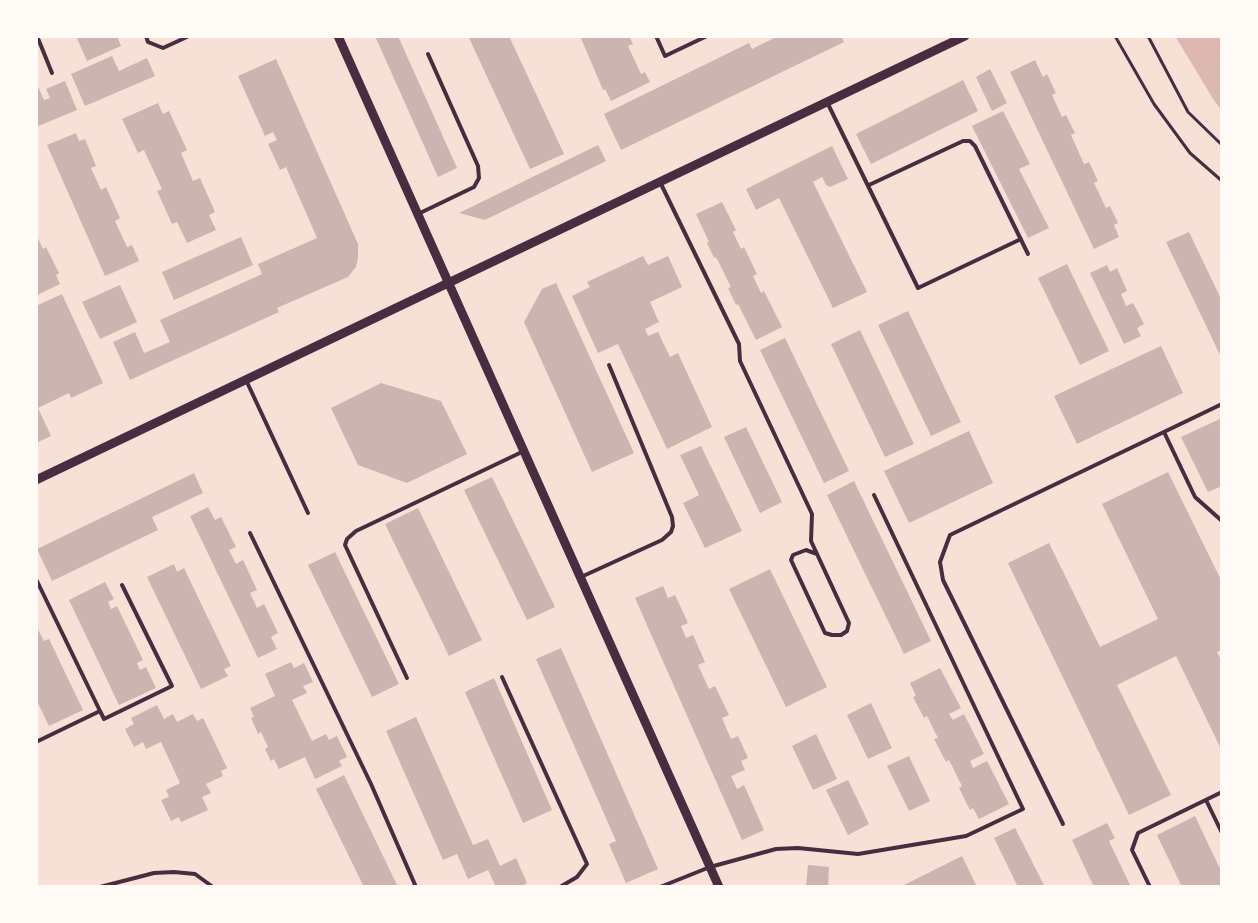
<!DOCTYPE html>
<style>
body{margin:0}
#map{position:relative;width:1258px;height:923px;overflow:hidden;background:#f7e1d7;font-family:Lora,serif}
canvas{display:block}
.frame{position:absolute;inset:0;border:38px solid #fffaf5;pointer-events:none}
</style>
<div id="map">
<canvas width="1258" height="923"></canvas>
<div class="frame"></div>
</div>
<script>
const ctx = document.querySelector('canvas').getContext('2d');
ctx.lineJoin = 'round';
function fillPath(path, color) {
  ctx.fillStyle = color;
  ctx.fill(path, 'evenodd');
}
function toPath(rows) {
  const path = new Path2D();
  for (const r of rows) {
    path.moveTo(r[0], r[1]);
    for (let i = 2; i < r.length; i += 2) path.lineTo(r[i], r[i + 1]);
  }
  return path;
}
function stroke(path, color, width, dash) {
  ctx.strokeStyle = color;
  ctx.lineWidth = width;
  ctx.lineCap = dash ? 'butt' : 'round';
  ctx.setLineDash(dash || []);
  ctx.stroke(path);
}
fillPath(toPath([
 [1175,36,1222,36,1222,111,1215,102]
]), '#dcb8b0');
fillPath(toPath([
 [76,36,117,36,121,46,87,61],
 [375,36,398,36,457,168,438,177],
 [468,36,509,36,564,154,530,169],
 [580,36,629,36,633,44,628,46,641,74,645,72,650,82,611,101,605,89,603,90],
 [778,36,841,36,844,42,621,150,604,114,749,43,752,49],
 [112,56,119,71,147,58,155,76,85,106,71,74],
 [276,59,358,244,358,258,356,267,348,277,277,308,279,312,130,380,113,342,135,332,144,353,170,342,160,320,262,274,258,264,317,238,286,167,280,170,268,144,277,140,273,132,265,136,238,76],
 [1035,60,1043,77,1047,74,1056,93,1052,95,1062,117,1066,115,1075,133,1071,135,1084,164,1089,162,1098,181,1094,183,1106,208,1110,206,1118,223,1114,225,1119,237,1094,249,1010,72],
 [990,69,1007,103,992,111,976,77],
 [963,80,978,111,871,164,856,134],
 [65,81,77,110,36,127,36,82,44,100,50,98,46,89],
 [158,103,163,114,169,111,187,150,181,153,193,181,200,178,215,212,209,215,216,230,187,243,177,222,172,224,157,191,162,189,144,150,138,153,122,119],
 [1003,111,1030,164,1019,169,1049,228,1028,238,972,126],
 [76,133,79,141,85,139,96,166,91,168,101,190,106,187,120,218,115,221,127,247,132,245,139,261,105,276,47,145],
 [598,145,606,161,485,220,459,213],
 [832,146,848,179,830,187,826,185,822,177,813,182,867,292,833,308,779,198,756,210,746,189],
 [722,202,736,230,733,232,741,249,744,247,757,274,753,276,761,293,764,291,782,327,756,340,738,304,736,305,728,288,731,287,716,257,714,258,707,243,709,242,696,214],
 [1189,232,1222,301,1222,359,1166,242],
 [36,234,43,249,46,247,59,273,56,275,60,284,37,295],
 [241,237,253,265,174,300,162,272],
 [643,256,648,265,668,256,682,287,650,302,659,322,645,329,648,336,658,332,670,357,678,353,712,427,667,449,618,344,598,353,572,296,590,287,587,282],
 [1067,264,1109,351,1080,365,1038,278],
 [1107,265,1110,272,1117,268,1127,291,1121,294,1126,306,1133,303,1144,324,1137,328,1141,336,1124,344,1090,273],
 [556,283,634,453,592,472,524,322,542,289],
 [120,285,137,322,100,339,82,302],
 [62,294,103,383,71,398,69,393,38,408,51,436,36,443,36,306],
 [908,311,961,422,931,436,878,325],
 [860,330,914,444,885,457,831,344],
 [785,338,849,471,824,483,760,350],
 [1161,346,1183,393,1077,444,1054,396],
 [381,383,441,401,467,454,407,483,358,465,331,408],
 [1222,418,1222,486,1208,492,1181,437],
 [746,427,782,502,760,513,724,437],
 [969,431,993,483,909,523,884,471],
 [701,446,742,531,705,548,683,503,699,495,680,455],
 [1168,472,1222,582,1222,650,1217,652,1222,662,1222,751,1176,656,1117,685,1171,795,1129,815,1008,563,1049,543,1100,647,1158,619,1102,504],
 [194,473,203,493,152,517,158,530,52,581,37,549],
 [492,477,555,607,527,620,464,490],
 [854,481,931,641,904,654,827,495],
 [208,507,215,520,221,517,236,547,229,550,236,564,243,560,257,590,250,593,257,608,264,604,278,633,271,637,277,649,258,658,190,516],
 [418,508,482,640,449,656,385,524],
 [335,552,399,684,372,697,308,565],
 [174,564,177,572,184,568,231,666,224,669,228,676,201,689,147,577],
 [770,569,827,687,786,707,729,589],
 [105,582,114,599,108,602,111,609,117,606,143,660,137,663,140,670,146,667,156,688,119,705,69,600],
 [663,586,668,598,675,595,688,623,681,626,686,638,693,635,705,662,698,665,709,689,715,686,729,715,722,718,731,739,738,736,748,758,741,761,745,770,731,776,737,789,744,785,764,830,742,840,635,598],
 [36,626,44,641,49,639,83,710,49,726,36,699],
 [561,648,658,869,626,883,609,844,616,841,536,659],
 [291,662,294,668,304,663,313,682,303,686,307,693,292,700,312,741,326,734,329,740,337,736,347,757,339,761,342,766,315,779,305,757,279,769,274,759,271,761,265,749,268,747,261,732,258,734,251,718,254,717,250,708,275,696,265,674],
 [940,668,961,708,949,714,953,720,964,714,984,754,970,761,973,768,987,761,1009,804,979,819,973,808,970,810,959,788,962,786,949,760,946,762,934,739,938,738,927,716,924,718,913,697,916,696,910,683],
 [494,678,552,810,523,823,465,692],
 [871,703,892,748,868,759,847,715],
 [157,705,164,719,173,714,177,722,193,714,197,721,203,718,227,768,221,771,223,776,206,784,211,793,202,797,208,810,181,822,179,817,171,821,161,800,169,797,166,790,180,783,161,742,146,749,143,742,134,747,125,729,134,724,131,718],
 [416,717,473,845,488,839,500,866,516,858,527,883,520,887,496,887,488,870,468,879,457,854,443,860,386,731],
 [816,734,837,779,813,790,792,746],
 [909,756,930,801,909,811,887,766],
 [344,775,398,887,360,887,363,885,316,789],
 [848,780,869,824,848,835,826,790],
 [1195,816,1222,873,1222,887,1182,887,1157,835],
 [1107,823,1115,838,1109,841,1131,887,1094,887,1072,840],
 [1015,828,1045,887,1018,887,994,838],
 [962,856,977,887,900,887],
 [808,865,829,867,828,887,806,887]
]), '#ccb4b1');
stroke(toPath([
 [1115,36,1154,104,1190,153,1222,181],
 [1148,36,1188,112,1222,145]
]), '#4a2c40', 3);
stroke(toPath([
 [37,36,52,73],
 [146,36,148,42,163,48,189,36],
 [656,36,665,56,707,36],
 [827,102,918,288,1021,239],
 [660,182,739,344,740,361,812,514,811,541,849,623,847,631,841,635,832,635,825,633,791,560,793,555,806,550,817,554],
 [869,185,963,141,970,141,975,146,1028,254],
 [418,214,474,187,479,178,478,166,428,54],
 [246,380,308,513],
 [1164,432,1195,497,1222,521],
 [250,533,371,784,416,887],
 [581,577,662,540,671,532,673,526,672,517,609,365],
 [36,579,100,711],
 [502,677,587,864,577,877,560,887],
 [407,678,345,545,347,539,356,531,524,451],
 [36,742,100,711,104,719,172,686,122,585],
 [1206,800,1222,833],
 [1063,824,943,580,940,562,950,535,1222,404],
 [100,887,154,873,174,872,195,874,213,887],
 [660,887,710,867,776,849,798,848,858,854,966,836,1023,809,874,495],
 [1150,887,1132,850,1138,833,1222,792]
]), '#4a2c40', 4);
stroke(toPath([
 [338,36,719,887],
 [36,480,965,36]
]), '#4a2c40', 9);
</script>
